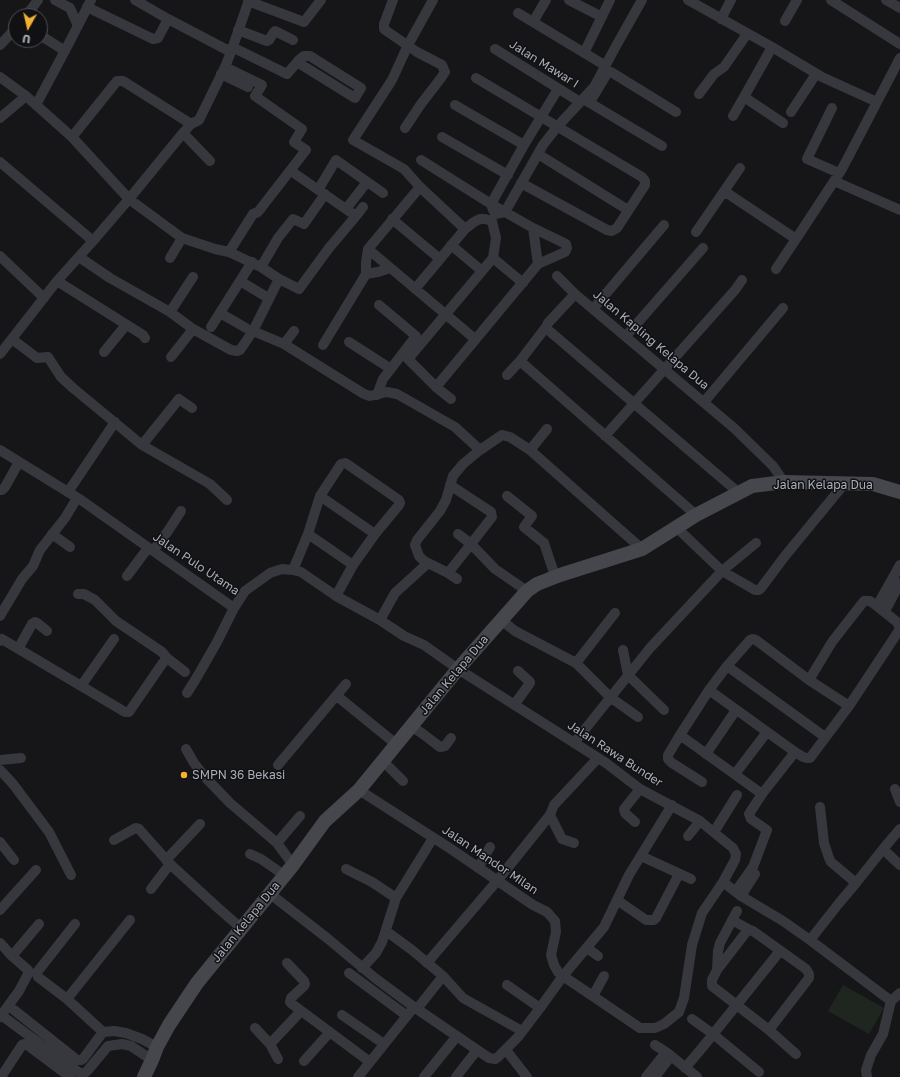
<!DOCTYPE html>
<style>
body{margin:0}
#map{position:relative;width:900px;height:1077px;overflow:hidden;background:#161618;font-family:"Golos Text",sans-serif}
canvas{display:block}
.north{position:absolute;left:8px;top:8px;width:40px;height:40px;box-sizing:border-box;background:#111113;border:1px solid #4d4f55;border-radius:50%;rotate:188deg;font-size:11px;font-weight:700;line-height:16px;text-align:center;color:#a8adb8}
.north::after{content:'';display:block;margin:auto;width:14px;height:18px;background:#f2b134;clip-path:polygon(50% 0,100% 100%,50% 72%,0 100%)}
</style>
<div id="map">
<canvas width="900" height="1077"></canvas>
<div class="north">U</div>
</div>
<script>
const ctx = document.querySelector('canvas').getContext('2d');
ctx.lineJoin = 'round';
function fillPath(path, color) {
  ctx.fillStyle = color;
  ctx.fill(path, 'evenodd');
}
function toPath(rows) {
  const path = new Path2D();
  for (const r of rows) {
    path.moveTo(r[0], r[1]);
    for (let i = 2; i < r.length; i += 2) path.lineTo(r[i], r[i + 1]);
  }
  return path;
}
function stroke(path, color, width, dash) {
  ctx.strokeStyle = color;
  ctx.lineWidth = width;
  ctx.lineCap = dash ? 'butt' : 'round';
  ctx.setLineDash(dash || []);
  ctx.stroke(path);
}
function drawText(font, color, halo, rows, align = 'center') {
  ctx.font = font + ' "Golos Text",sans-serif';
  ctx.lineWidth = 3;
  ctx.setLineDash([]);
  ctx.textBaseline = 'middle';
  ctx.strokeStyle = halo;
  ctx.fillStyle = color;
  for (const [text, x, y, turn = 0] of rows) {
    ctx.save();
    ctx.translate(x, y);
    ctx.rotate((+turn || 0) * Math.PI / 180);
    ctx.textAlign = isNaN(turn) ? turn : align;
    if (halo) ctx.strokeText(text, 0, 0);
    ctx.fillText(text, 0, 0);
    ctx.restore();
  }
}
fillPath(toPath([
 [843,985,884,1008,869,1034,828,1011]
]), '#1e261f');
stroke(toPath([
 [55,0,70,8,78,26],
 [135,0,168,19,231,52],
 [393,0,384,24,384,29,388,32,417,52,442,65,445,72,441,78,421,104,405,128],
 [433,0,408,45,392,80,353,140,404,169,420,187,465,229],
 [569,0,602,17],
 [688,0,772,47,822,77,877,102],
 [831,0,900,44],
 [886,0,900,8],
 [248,1,304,22,321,0],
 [87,7,153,39,158,38,168,19],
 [518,13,601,63],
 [26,16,38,0],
 [721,19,731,0],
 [785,21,797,0],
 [533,22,546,0],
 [238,30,267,41,269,40,274,32,275,31,293,40],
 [40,35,65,51],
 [0,45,16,28],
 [232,47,287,74,299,60,304,56,310,56,361,88,355,98,297,62],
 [772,47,744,97,783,123],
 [495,49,580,102],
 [584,53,610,0],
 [225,67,262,85,255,96,302,129,294,142,306,150,258,212,253,214,229,252],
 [221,74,248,87],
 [0,77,26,96],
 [476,78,642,177,645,181,645,185,617,228,612,231,607,230,521,183],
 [699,94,714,74,724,67,747,34],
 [585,100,662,146],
 [590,102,608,72,611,72,676,112],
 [36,105,68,45,91,0],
 [455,105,524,145],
 [832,108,807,159,839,173],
 [791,112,816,74],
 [733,116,744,97],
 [0,118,26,96,72,137,129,199,182,238,215,249,229,252,261,267,279,279,253,331,240,350,237,351,231,350,193,329,170,312,110,278,79,257],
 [183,133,210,161],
 [72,137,117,81,123,81,191,124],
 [442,137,508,175],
 [538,154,628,210],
 [421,160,491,204,533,228,566,244,567,248,565,252,538,264],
 [0,162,93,241],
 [291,171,356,216,363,207],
 [834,181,900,210],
 [318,190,336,160,383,193],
 [724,191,796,239,842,169,900,58],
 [346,209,367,182],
 [493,210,491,204,524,145,558,89],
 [495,214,505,212,543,145,557,127,594,87,616,46,642,0],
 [392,219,440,259],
 [696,232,740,168],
 [451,245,482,271],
 [368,249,475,339],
 [0,256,44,298],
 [170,258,182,238],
 [261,267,278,238,293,219,304,224,325,194],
 [776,269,796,239],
 [366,274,378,272,390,268],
 [557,276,575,294,734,428,773,466,784,482],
 [279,279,299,289,329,248,356,216],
 [57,281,143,335,145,338],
 [240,281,265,296],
 [415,289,465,229,474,222,480,219,485,219,492,221,496,238,493,258,523,283],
 [575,294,548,323,546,327,547,329,739,493],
 [593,309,664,225],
 [170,312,193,277],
 [220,313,246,328],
 [211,327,252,262],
 [253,331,284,344,364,394,370,396,387,392,397,394,406,399,455,427,480,450],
 [626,336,703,248],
 [12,339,37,358,48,357,61,377,73,388,142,445,210,484,227,500],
 [349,342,391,369],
 [284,344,294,331],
 [323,345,366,274,366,262,368,249,420,187],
 [104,352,126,325],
 [0,354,57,281,93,241,129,199,183,133,191,124,199,120,225,67,231,52,249,0],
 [171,357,193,329],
 [520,361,696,515],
 [507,375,520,361,546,327],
 [436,387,538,264,533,228],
 [377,395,383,379,416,336,379,305],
 [451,399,436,387,408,359,493,258],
 [704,402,783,308],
 [605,436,735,290,742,280],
 [142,445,179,399,192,408],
 [0,450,81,500,234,608,245,591,270,573,282,569,293,570,301,572,336,596,380,620,404,636,424,645,458,669,606,763,640,789,700,821,733,848,736,854,735,860,723,882,741,896,783,921,810,940,891,1001],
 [530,450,547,429],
 [450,485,491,512,492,517,471,544,495,569,527,591],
 [0,490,2,490,5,487,19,462],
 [68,492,115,422],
 [320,496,375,534],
 [507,496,532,516,524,527,544,543,555,576],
 [677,528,722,571,756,543],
 [52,534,70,547],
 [308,534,353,565],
 [153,551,168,531,181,511],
 [428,563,424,561,419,556,415,545,417,540,440,511,446,500,453,476,463,464,480,450,502,435,510,437,530,450,642,549],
 [293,570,308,534,320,496,341,464,345,463,347,464,399,500,400,503,399,505,375,534,353,565,336,596],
 [448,573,471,544,458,534],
 [127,576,148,548],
 [78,594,84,594,95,600,116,621,162,652,167,658],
 [877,606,900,565],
 [885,611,900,583],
 [0,616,22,579,33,566,40,550,65,518,77,498],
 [380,620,395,593,428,563,448,573,457,579],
 [501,620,515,631,576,663,610,697,638,717],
 [0,641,2,639,125,712,129,712,162,664,167,658,185,672],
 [18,649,32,624,35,622,37,623,47,631],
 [623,650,628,675,664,710],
 [576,663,615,613],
 [727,666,825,737],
 [809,680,832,642,864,601,870,601,877,606,897,622,900,628],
 [81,686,114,639],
 [709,690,795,752,803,757,807,758,810,758,849,706,900,629],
 [187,693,197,677,217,642,234,608],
 [337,696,396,744],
 [514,705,530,683,530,682,518,671],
 [411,726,423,734,440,747,445,746,451,738],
 [680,735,762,794],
 [574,743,650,648,722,571,755,590,759,590,761,588,785,556,845,483],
 [186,749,194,763,205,777,230,803,277,843],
 [706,754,736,710],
 [0,760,21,758],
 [383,761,403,781],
 [278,765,346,684],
 [0,770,13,784,49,832,71,875],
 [735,774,767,732],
 [702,782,672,763,668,759,668,755,680,735,709,690,727,666,750,640,753,639,756,640,809,680,849,706],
 [895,789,900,802],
 [359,790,451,849,533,905,547,912,555,921,556,932,551,955,554,965,558,972,563,976,640,1028,655,1028,664,1024,679,1012,684,998,692,945,702,913,723,882],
 [820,807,824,843,829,858,831,862,856,883],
 [635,822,625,813,624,809,640,789],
 [714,832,737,795],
 [688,836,700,821],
 [114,840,132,830,136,828,139,829,170,864,218,908,241,928],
 [0,842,14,860],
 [574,843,562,839,550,815,554,805,598,758],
 [883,849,900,865],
 [250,854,261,859,284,875],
 [641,856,691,879],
 [166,860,200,824],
 [293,865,277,843,300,816],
 [478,868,490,847],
 [346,869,372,882,396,898,433,838],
 [151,889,170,864],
 [736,891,753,867,767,830,751,819,749,814,762,794,795,752],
 [269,893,327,938,375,978,414,1007,489,1058,495,1059,498,1057,518,1037,540,1008,563,976,604,927,629,875,672,805],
 [741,896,755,874],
 [617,900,646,920,654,920,656,918,679,874],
 [0,910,36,870],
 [732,920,750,930],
 [75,924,38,971,37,974,38,977,67,999,103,1032,114,1031,126,1033,142,1039,157,1047],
 [386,931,412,950,443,976,463,998,522,1031],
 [810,940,840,902,856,883,883,849,900,829],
 [0,943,12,956,28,970,29,972,19,991,0,1017],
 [587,948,598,956],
 [12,956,39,924],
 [287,963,304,981,305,984,304,986,291,998,290,1002,292,1004,370,1062],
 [427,963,497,881,550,815],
 [362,968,376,953,382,942,396,898],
 [717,970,718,951,720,943,737,911],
 [349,973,407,1016],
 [507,985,540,1008],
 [593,996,604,976],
 [67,999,130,920],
 [417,1009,443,976],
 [14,1010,77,1060,81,1060,83,1059,103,1032],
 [1,1015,81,1074,86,1072,88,1070,108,1046,122,1044,131,1046,152,1060],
 [342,1015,384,1044],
 [692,1019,713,1034,759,1072],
 [255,1028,270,1044],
 [769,1030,809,978,809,974,806,969,753,931,750,930,747,931,717,970,712,980,712,986,769,1030,796,1054],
 [655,1045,666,1052,697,1077],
 [506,1050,527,1077],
 [278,1059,270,1044,301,1011],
 [304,1061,330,1032],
 [685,1068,702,1048,780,951],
 [3,1074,22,1045,24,1044,26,1044,70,1077],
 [358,1077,414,1007],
 [424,1077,457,1036],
 [456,1077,477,1050],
 [646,1077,666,1052],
 [655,1077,671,1056],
 [867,1077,866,1070,871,1055,883,1034,891,1001,900,993]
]), '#37383d', 10);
stroke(toPath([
 [144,1077,152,1060,157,1047,169,1025,197,983,293,865,325,821,359,790,458,669,527,591,537,584,560,575,642,549,696,515,752,486,784,482,873,484,900,492]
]), '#45474d', 14);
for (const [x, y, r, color] of [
 [184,775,4,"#f2b134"]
]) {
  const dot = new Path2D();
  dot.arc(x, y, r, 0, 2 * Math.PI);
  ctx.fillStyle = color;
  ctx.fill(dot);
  stroke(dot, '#111113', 1.5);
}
drawText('12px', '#a8adb8', '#111113', [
 ["Jalan Mawar I",544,64,32],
 ["Jalan Kapling Kelapa Dua",651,340,40],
 ["Jalan Kelapa Dua",823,485],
 ["Jalan Pulo Utama",196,564,34],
 ["Jalan Kelapa Dua",454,675,-50],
 ["Jalan Rawa Bunder",615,754,33],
 ["Jalan Mandor Milan",490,860,34],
 ["Jalan Kelapa Dua",246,922,-51]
]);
drawText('12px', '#a8adb8', '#111113', [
 ["SMPN 36 Bekasi",192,775]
], 'left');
</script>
